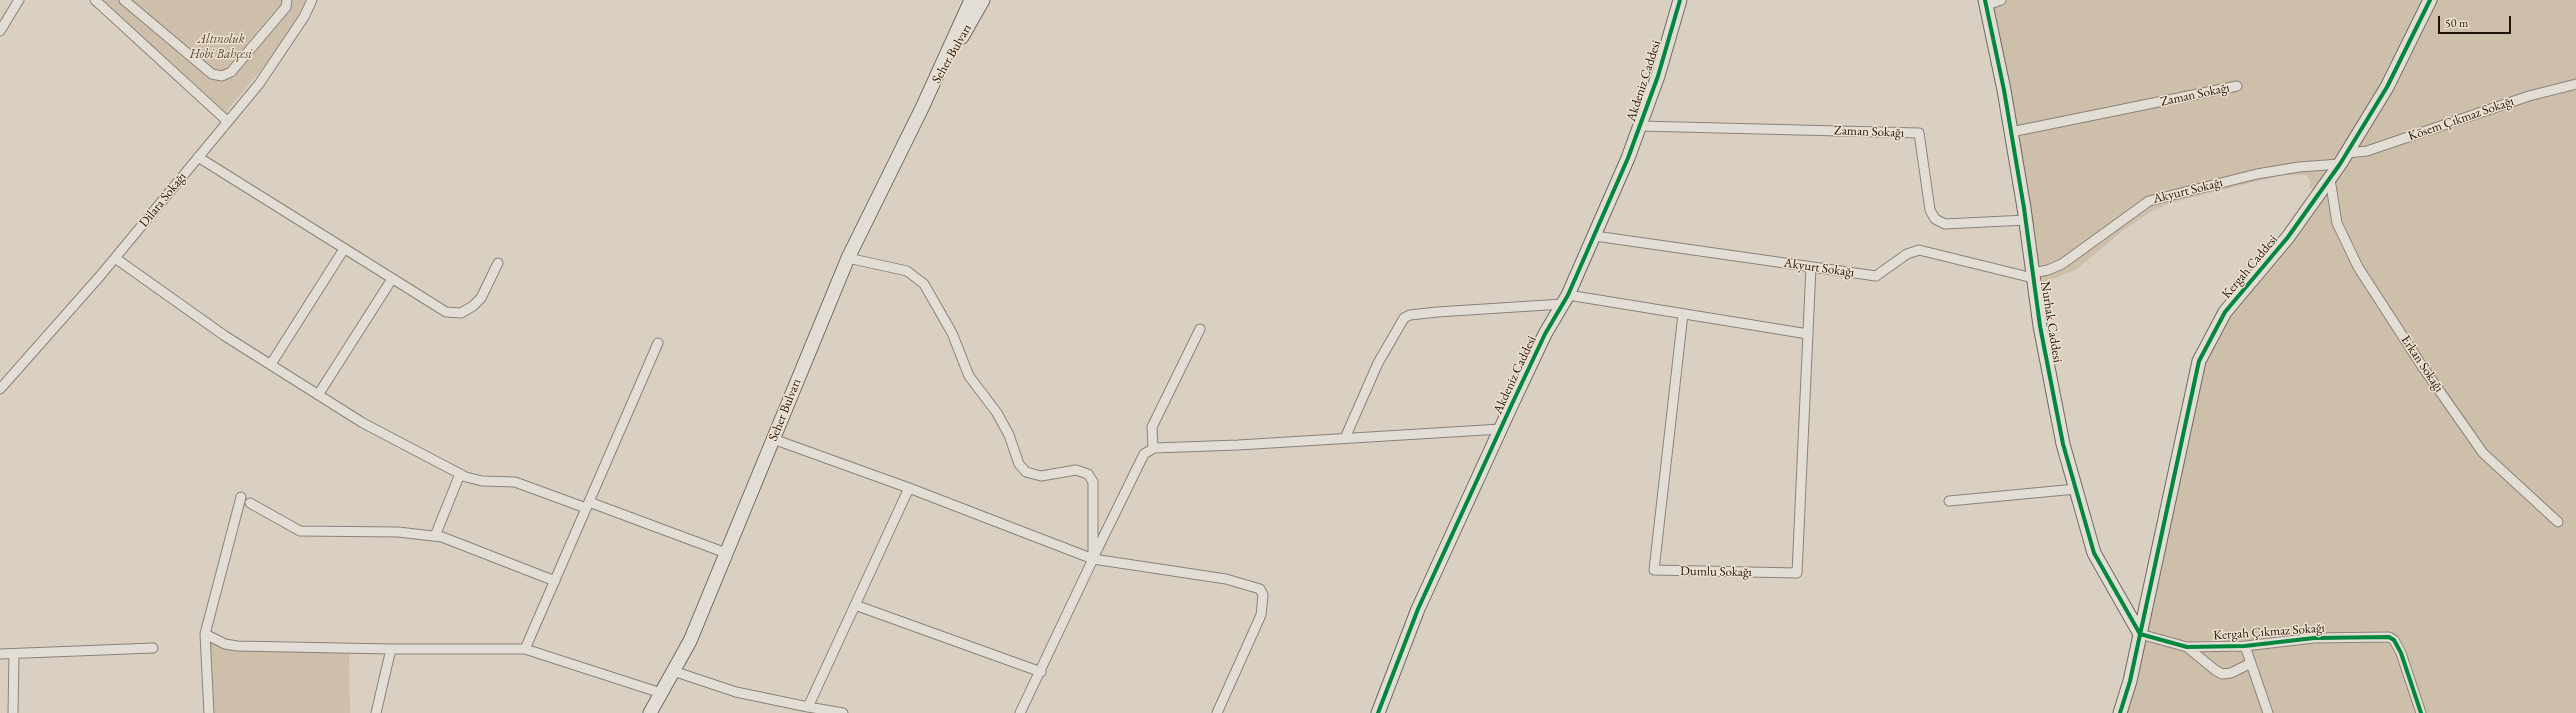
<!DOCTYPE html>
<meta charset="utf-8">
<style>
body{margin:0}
#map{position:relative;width:2576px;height:713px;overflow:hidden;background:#dad0c2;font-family:"EB Garamond",serif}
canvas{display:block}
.scale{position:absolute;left:2438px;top:16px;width:73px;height:18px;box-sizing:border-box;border:2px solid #201408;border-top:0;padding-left:5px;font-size:12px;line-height:14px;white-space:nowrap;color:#201408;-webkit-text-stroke:3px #eee1d0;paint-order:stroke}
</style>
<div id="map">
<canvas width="2576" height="713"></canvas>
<div class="scale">50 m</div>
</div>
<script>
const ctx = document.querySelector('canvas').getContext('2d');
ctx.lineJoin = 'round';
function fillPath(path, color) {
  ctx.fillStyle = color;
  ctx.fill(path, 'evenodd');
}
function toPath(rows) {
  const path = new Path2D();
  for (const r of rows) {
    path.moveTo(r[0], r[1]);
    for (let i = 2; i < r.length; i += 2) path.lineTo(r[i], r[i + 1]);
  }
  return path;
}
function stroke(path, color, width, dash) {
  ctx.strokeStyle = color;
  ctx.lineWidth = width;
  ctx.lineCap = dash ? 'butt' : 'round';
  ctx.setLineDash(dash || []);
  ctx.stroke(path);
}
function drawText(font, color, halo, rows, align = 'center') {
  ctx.font = font + ' "EB Garamond",serif';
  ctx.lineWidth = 3;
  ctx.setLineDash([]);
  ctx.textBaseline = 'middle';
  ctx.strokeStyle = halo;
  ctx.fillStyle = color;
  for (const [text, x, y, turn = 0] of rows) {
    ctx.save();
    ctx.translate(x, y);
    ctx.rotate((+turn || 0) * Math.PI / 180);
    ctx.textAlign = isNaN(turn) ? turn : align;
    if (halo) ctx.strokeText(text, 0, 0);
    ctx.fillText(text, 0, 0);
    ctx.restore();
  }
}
fillPath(toPath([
 [103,0,307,0,276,52,226,112],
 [1986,0,2576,0,2576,713,2121,713,2205,347,2319,194,2309,187,2311,182,2306,175,2283,175,2173,202,2149,213,2120,233,2077,269,2043,283],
 [209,642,349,651,350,713,214,713]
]), '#cebfab');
const street = toPath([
 [95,0,227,121],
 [124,0,212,74,222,76,231,72,286,7,287,0],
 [1987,5,2001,0],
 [0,31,19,0],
 [1640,126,1919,133,1930,210,1935,219,1945,224,2026,220],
 [2011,132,2237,86],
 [2347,153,2367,151,2529,96,2576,84],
 [198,157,446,312,461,313,473,306,481,298,498,263],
 [2330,179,2337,223,2358,267,2422,366,2483,453,2558,522],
 [1595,236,1876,276,1907,254,1919,250,2033,278],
 [115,258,225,336,363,423,466,477,482,481,515,482,586,508],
 [848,258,907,271,924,284,952,333,969,376,997,413,1009,435,1019,464,1026,472,1041,476,1076,470,1088,474,1093,482,1093,559,1020,713],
 [2033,273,2048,270,2062,264,2149,201,2257,174,2299,167,2340,164],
 [1568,295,1808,334],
 [1683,314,1654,570,1797,573,1811,267],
 [271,364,344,249],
 [0,389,100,276,259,84,304,17,312,0],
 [318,395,392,279],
 [1345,438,1378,363,1404,318,1410,315,1437,312,1563,304],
 [773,439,909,488,1093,559,1226,579,1260,589,1263,595,1261,615,1217,713],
 [1153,448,1152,427,1200,329],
 [1949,501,2076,489],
 [589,502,726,553],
 [250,503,300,531,398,532,442,537,555,581],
 [435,536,460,474],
 [1094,556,1144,454,1154,448,1238,445,1501,429],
 [855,605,1041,672],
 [205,634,225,644,237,646,391,649],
 [2140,634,2187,647,2245,646,2314,638,2389,637,2394,640,2401,653,2421,713],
 [2245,646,2268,713],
 [2187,647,2215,670,2222,674,2231,673,2251,663],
 [525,649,658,343],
 [0,654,153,648],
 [673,671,736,692,808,707],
 [13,713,14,654],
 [209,713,205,634,241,497],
 [376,713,391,649,525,649,661,693],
 [843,713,808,707,909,488]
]);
const secondary = toPath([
 [1985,0,2004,90,2024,208,2040,326,2063,444,2094,553,2140,634],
 [962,37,983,0],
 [650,713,690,641,848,258,922,108,971,0],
 [1378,713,1418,609,1511,406,1545,334,1568,295,1628,158,1658,76,1680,0],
 [2120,713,2130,681,2199,361,2225,312,2288,237,2340,164,2387,87,2430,0]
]);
stroke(street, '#8a8279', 11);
stroke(secondary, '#6f6960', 15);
stroke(street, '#e2ded6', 9);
stroke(secondary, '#e2ded6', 13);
stroke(toPath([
 [1985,0,2004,90,2024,208,2040,326,2063,444,2094,553,2140,634,2187,647,2245,646,2314,638,2389,637,2394,640,2401,653,2421,713],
 [1378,713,1418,609,1511,406,1545,334,1568,295,1628,158,1658,76,1680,0],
 [2120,713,2130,681,2199,361,2225,312,2288,237,2340,164,2387,87,2430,0]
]), '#00873e', 4);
drawText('italic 13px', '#594b3b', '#eee1d0', [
 ["Altınoluk",221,39],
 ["Hobi Bahçesi",221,54]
]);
drawText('13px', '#201408', '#eee1d0', [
 ["Seher Bulvarı",952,54,-60],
 ["Akdeniz Caddesi",1644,81,-72],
 ["Zaman Sokağı",2195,95,-12],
 ["Kösem Çıkmaz Sokağı",2461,119,-19],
 ["Zaman Sokağı",1869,132,2],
 ["Akyurt Sokağı",2188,191,-14],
 ["Dilara Sokağı",163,200,-51],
 ["Kergah Caddesi",2250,267,-50],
 ["Akyurt Sokağı",1819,268,8],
 ["Nurhak Caddesi",2051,322,81],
 ["Erkan Sokağı",2422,364,56],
 ["Akdeniz Caddesi",1515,375,-65],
 ["Seher Bulvarı",785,410,-68],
 ["Dumlu Sokağı",1716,572,1],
 ["Kergah Çıkmaz Sokağı",2269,632,-4]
]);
</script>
